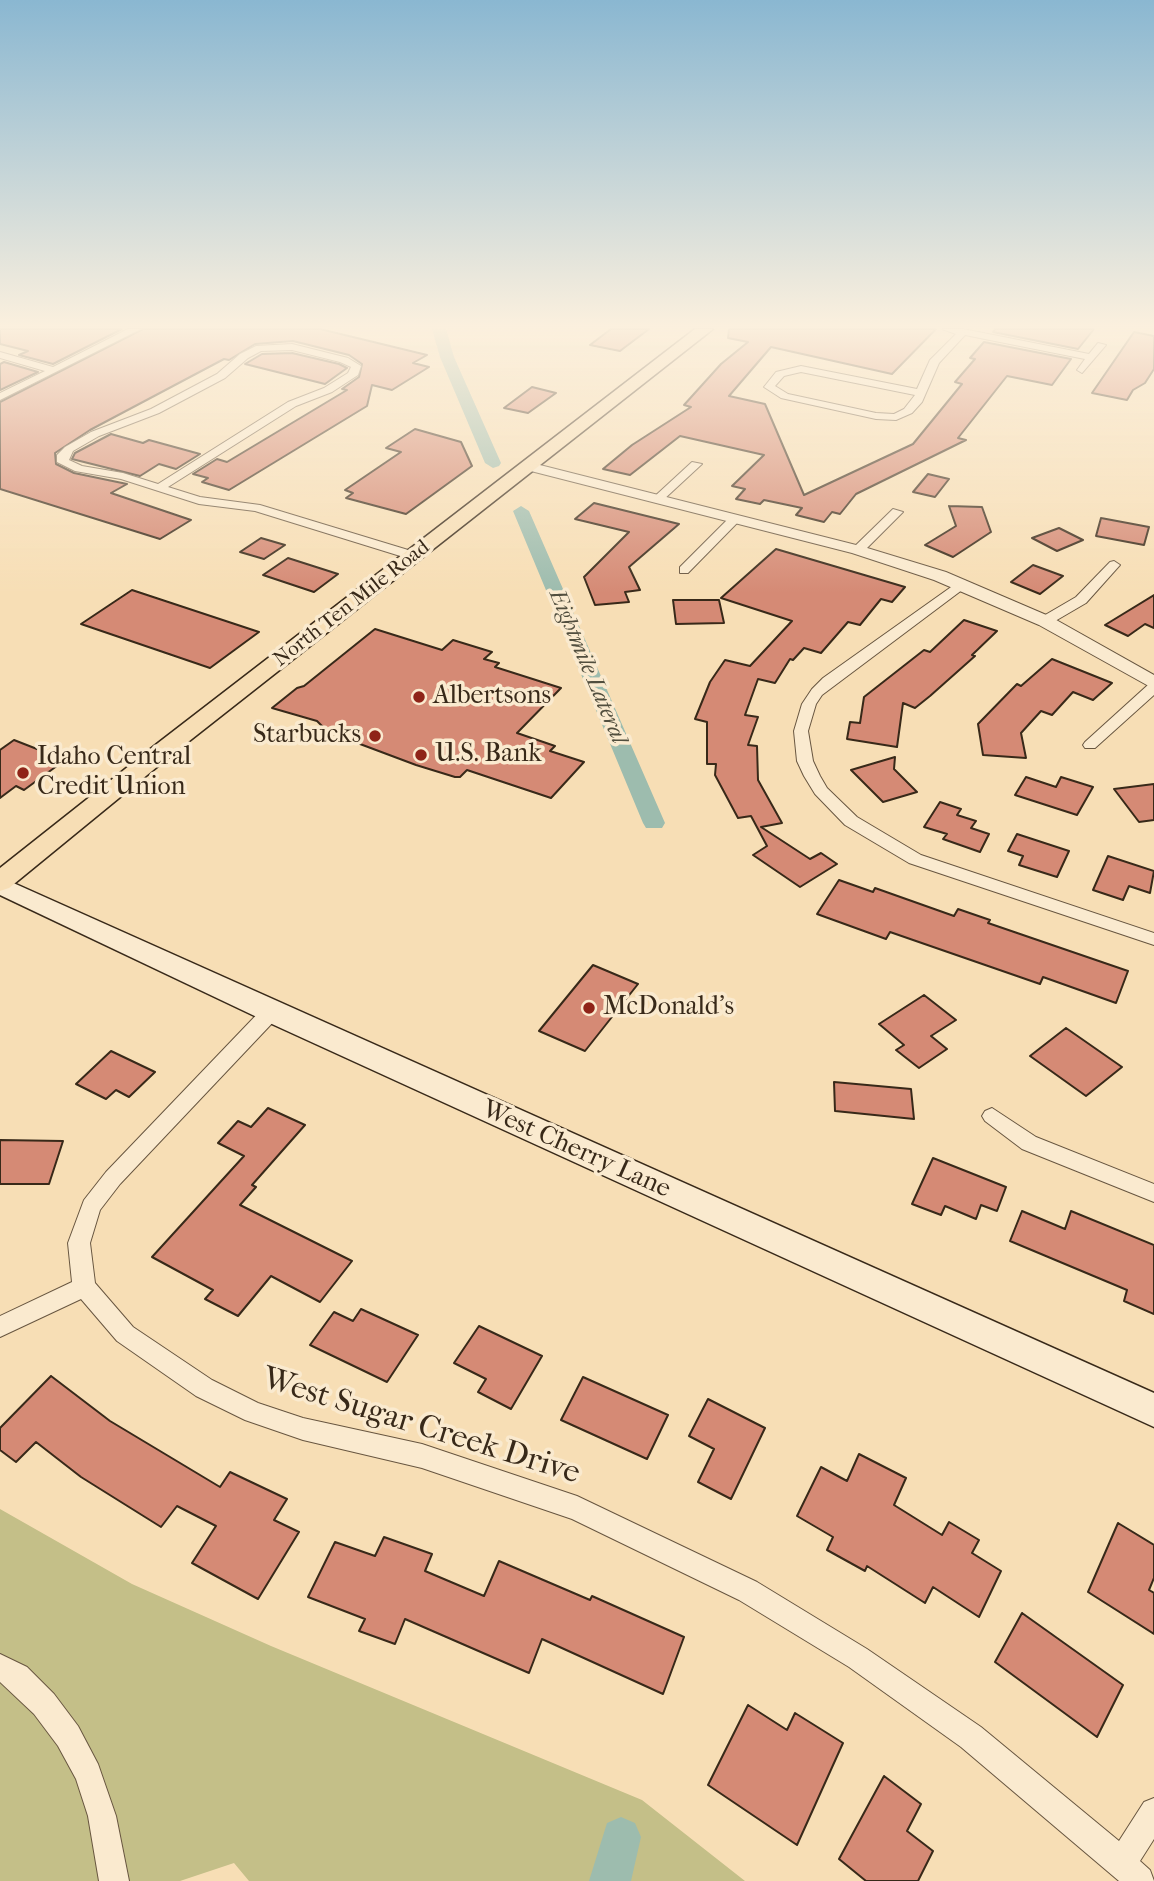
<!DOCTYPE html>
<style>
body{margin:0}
canvas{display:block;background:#f7deb5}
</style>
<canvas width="1154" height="1881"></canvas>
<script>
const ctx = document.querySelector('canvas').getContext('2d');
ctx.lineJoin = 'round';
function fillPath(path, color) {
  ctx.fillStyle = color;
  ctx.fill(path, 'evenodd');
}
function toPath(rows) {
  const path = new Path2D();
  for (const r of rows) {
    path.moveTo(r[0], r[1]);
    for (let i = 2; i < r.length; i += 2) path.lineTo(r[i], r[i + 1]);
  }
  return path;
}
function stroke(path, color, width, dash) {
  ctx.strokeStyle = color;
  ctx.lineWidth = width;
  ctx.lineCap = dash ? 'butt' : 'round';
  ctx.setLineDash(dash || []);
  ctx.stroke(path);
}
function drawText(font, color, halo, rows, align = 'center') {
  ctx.font = font + ' "IM FELL French Canon",serif';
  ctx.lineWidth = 7;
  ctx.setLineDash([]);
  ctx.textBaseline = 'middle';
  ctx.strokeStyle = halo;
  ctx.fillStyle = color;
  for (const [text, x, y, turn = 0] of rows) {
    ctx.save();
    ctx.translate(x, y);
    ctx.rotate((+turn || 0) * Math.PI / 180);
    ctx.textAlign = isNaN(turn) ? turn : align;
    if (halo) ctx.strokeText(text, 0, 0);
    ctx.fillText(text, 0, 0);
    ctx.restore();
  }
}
fillPath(toPath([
 [0,1509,132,1584,271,1646,642,1800,745,1881,249,1881,234,1863,180,1881,0,1881]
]), '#c4bf88');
fillPath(toPath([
 [432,329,446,329,454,357,501,463,499,466,493,468,485,463,440,357,432,329],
 [521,506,529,511,665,823,662,828,646,828,643,823,513,511,521,506],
 [621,1817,635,1823,641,1837,631,1881,589,1881,607,1823,621,1817]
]), '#9dbcae');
const building = toPath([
 [0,329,122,329,53,364,19,355,28,351,0,344,0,329],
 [143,329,320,329,427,355,413,363,429,367,392,390,372,385,367,406,229,490,202,482,208,478,193,474,217,459,227,462,347,390,342,389,359,377,362,364,349,355,293,341,255,344,229,360,224,359,90,430,55,453,56,464,74,473,127,484,111,493,191,520,160,539,0,489,0,402,143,329],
 [611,329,649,329,620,351,590,345,611,329],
 [729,329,936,329,892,374,771,347,729,396,765,404,804,495,913,444,962,384,955,382,975,359,970,358,984,342,1071,359,1052,385,1007,376,958,438,966,440,856,494,840,514,832,512,824,522,796,515,802,508,764,500,760,504,736,499,745,489,732,486,764,455,680,436,630,475,603,469,632,445,691,407,684,405,721,364,748,342,728,338,729,329],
 [995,329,1094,329,1078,349,993,332,995,329],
 [1134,332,1154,336,1154,369,1145,383,1133,390,1127,400,1092,393,1134,332],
 [292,353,339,364,347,368,325,384,245,364,262,354,292,353],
 [4,362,38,372,0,390,0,364,4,362],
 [532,387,556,393,528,413,504,408,532,387],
 [415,429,461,442,472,466,406,514,346,498,353,493,345,490,401,452,386,448,415,429],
 [111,434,143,443,149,440,200,454,176,469,159,464,140,476,72,459,75,453,111,434],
 [928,474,949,479,935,497,913,492,928,474],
 [594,503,679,524,629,567,640,590,625,592,629,602,595,605,584,577,629,532,575,519,594,503],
 [949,506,982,507,991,532,953,557,925,545,956,526,949,506],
 [1101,518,1149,527,1144,545,1096,536,1101,518],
 [1059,528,1083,540,1057,551,1032,538,1059,528],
 [261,538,285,545,264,559,240,552,261,538],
 [776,549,905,587,892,602,881,599,860,625,848,622,821,653,804,648,793,660,790,659,775,683,758,679,745,715,758,717,748,745,757,746,758,780,782,823,761,827,810,859,821,853,837,864,800,887,753,855,767,846,751,816,738,818,715,775,716,764,707,764,707,722,695,719,710,682,725,660,750,666,792,621,721,598,776,549],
 [288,558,338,574,314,592,263,575,288,558],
 [1033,565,1063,576,1040,594,1011,582,1033,565],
 [132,590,259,632,210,668,81,624,132,590],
 [1154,595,1154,628,1145,624,1128,636,1105,625,1154,595],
 [673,600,719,600,724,623,676,624,673,600],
 [964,620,997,631,972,655,975,656,930,696,915,708,903,703,897,747,847,739,850,722,860,723,864,697,924,650,930,652,964,620],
 [375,629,442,650,453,640,492,652,484,659,499,663,495,667,561,688,517,733,555,746,550,751,584,762,551,798,467,770,460,777,455,777,416,765,328,732,317,721,272,708,297,688,304,686,375,629],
 [1052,659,1112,683,1093,700,1073,692,1052,715,1041,711,1021,733,1026,758,983,755,978,724,1017,684,1021,686,1052,659],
 [14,740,65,760,24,790,16,786,0,798,0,750,14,740],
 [895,757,894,769,917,792,883,802,851,770,895,757],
 [1026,777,1056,787,1061,777,1093,787,1077,815,1015,795,1026,777],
 [1154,784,1154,820,1139,822,1114,789,1154,784],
 [940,802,961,809,957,815,976,821,971,828,989,834,980,852,943,839,947,834,924,827,940,802],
 [1017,834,1069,851,1057,877,1019,865,1023,856,1008,851,1017,834],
 [1108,856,1154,871,1150,893,1129,886,1123,900,1093,890,1108,856],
 [839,880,873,892,875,888,954,916,958,909,990,920,988,923,1128,971,1116,1003,1043,977,1040,984,890,932,886,939,817,914,839,880],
 [593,965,638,984,585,1051,539,1031,593,965],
 [924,995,956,1020,931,1036,947,1049,919,1068,896,1050,904,1045,879,1024,924,995],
 [1066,1028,1122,1067,1086,1096,1030,1056,1066,1028],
 [111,1051,155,1072,129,1097,116,1090,106,1099,76,1084,111,1051],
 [834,1082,911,1089,914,1119,835,1111,834,1082],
 [268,1108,305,1125,252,1185,256,1187,240,1205,352,1261,320,1302,271,1276,238,1316,205,1299,213,1290,152,1257,244,1156,218,1143,238,1121,251,1127,268,1108],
 [0,1140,63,1141,49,1184,0,1184,0,1140],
 [933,1158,1006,1187,997,1211,981,1205,976,1219,945,1206,941,1215,912,1204,933,1158],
 [1022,1211,1065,1229,1071,1211,1154,1245,1154,1314,1124,1301,1127,1290,1010,1241,1022,1211],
 [361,1309,418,1335,387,1382,310,1345,334,1312,353,1321,361,1309],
 [479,1326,542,1356,511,1409,478,1392,486,1379,454,1363,479,1326],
 [51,1376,110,1421,220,1487,230,1472,287,1499,274,1520,299,1532,258,1599,192,1563,216,1526,177,1506,161,1527,81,1477,36,1442,16,1462,0,1450,0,1428,51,1376],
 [583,1377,668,1415,647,1459,561,1420,583,1377],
 [708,1399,765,1428,731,1499,698,1482,714,1449,689,1436,708,1399],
 [859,1454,906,1478,894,1505,942,1535,949,1522,979,1540,972,1553,1001,1571,979,1617,933,1587,925,1603,867,1566,865,1571,827,1550,833,1537,797,1516,821,1467,847,1481,859,1454],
 [1118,1523,1154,1545,1154,1578,1149,1590,1154,1593,1154,1634,1088,1592,1118,1523],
 [384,1537,432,1554,425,1571,484,1596,499,1561,590,1600,592,1596,684,1637,663,1694,542,1639,529,1673,405,1619,395,1644,359,1631,365,1619,308,1597,335,1542,375,1556,384,1537],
 [1022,1613,1123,1685,1097,1737,995,1662,1022,1613],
 [748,1705,787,1730,795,1713,843,1743,797,1845,708,1785,748,1705],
 [884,1776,921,1804,907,1831,933,1851,918,1881,866,1881,839,1859,884,1776]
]);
fillPath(building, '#d58a75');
stroke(building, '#382919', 2);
const minor = toPath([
 [128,329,141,329,0,400,0,393,45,371,0,358,0,352,53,367,128,329],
 [942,329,963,329,1089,354,1098,343,1106,345,1082,373,1077,370,1085,359,965,335,939,363,922,402,912,413,896,420,876,419,781,398,764,387,776,372,801,366,917,389,930,360,956,334,942,329],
 [801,372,915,395,904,409,894,414,876,413,788,394,775,386,784,376,801,372],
 [292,344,348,358,361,366,358,375,332,392,296,406,168,487,200,497,260,505,418,553,418,559,410,559,255,511,199,504,121,479,75,471,57,462,57,455,65,447,91,432,151,409,217,374,240,354,256,346,292,344],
 [292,350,340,362,351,367,348,373,324,388,288,402,158,484,123,473,82,466,69,460,73,451,99,436,159,413,225,378,248,358,261,351,292,350],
 [692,462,702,464,662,501,654,501,654,497,692,462],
 [893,509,903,512,862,553,854,553,854,547,893,509],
 [731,516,741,519,688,573,680,573,680,567,731,516],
 [1114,561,1120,565,1086,603,1050,624,1040,624,1040,618,1076,597,1110,562,1114,561],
 [961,580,966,581,966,587,822,695,816,704,808,731,813,761,820,776,827,788,857,817,921,855,1154,933,1154,945,909,863,845,825,815,794,804,776,797,761,794,731,802,704,812,689,823,678,961,580],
 [1154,683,1154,695,1095,748,1085,748,1083,745,1085,742,1149,684,1154,683],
 [271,1005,278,1007,280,1012,278,1017,120,1184,100,1210,90,1243,95,1283,133,1327,212,1380,258,1403,303,1418,422,1444,577,1496,757,1582,867,1649,981,1727,1119,1841,1144,1802,1154,1798,1154,1839,1140,1861,1150,1870,1154,1881,1119,1881,961,1747,849,1667,739,1600,572,1519,422,1468,303,1440,245,1420,196,1396,117,1341,81,1299,0,1337,0,1316,72,1282,68,1243,84,1200,106,1172,264,1007,271,1005],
 [992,1108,1036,1137,1154,1184,1154,1202,1022,1149,985,1121,982,1116,985,1111,992,1108],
 [0,1654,27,1667,54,1694,78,1726,98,1764,116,1816,129,1881,99,1881,88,1816,76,1779,58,1746,34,1714,0,1682,0,1654]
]);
const tertiary = toPath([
 [528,462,864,547,946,572,1051,617,1154,675,1154,689,1039,625,934,580,852,553,523,469,521,466,528,462]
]);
const secondary = toPath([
 [0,877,1154,1393,1154,1427,261,1019,0,895,0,877]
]);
const primary = toPath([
 [695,329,713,329,174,753,9,888,0,891,0,868,158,743,695,329]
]);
stroke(minor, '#685640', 2);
stroke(tertiary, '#685640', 2);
stroke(secondary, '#382919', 3);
stroke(primary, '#382919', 3);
fillPath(minor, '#faeacf');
fillPath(tertiary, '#faeacf');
fillPath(secondary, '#faeacf');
fillPath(primary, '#f7deb5');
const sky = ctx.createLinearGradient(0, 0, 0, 593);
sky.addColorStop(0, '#8ab7d1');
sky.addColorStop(0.55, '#fbf0de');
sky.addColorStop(1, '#fbf0de00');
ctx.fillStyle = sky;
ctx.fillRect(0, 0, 1154, 593);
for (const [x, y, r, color] of [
 [419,697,7,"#8f2418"],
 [375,736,7,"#8f2418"],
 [421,755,7,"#8f2418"],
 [23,773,7,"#8f2418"],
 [589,1008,7,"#8f2418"]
]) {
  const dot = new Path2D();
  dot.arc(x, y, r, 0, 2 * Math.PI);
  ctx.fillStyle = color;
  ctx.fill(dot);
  stroke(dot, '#faeacf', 2.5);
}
drawText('21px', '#382919', '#faeacf', [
 ["North Ten Mile Road",352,604,-38]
]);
drawText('italic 23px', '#514e3e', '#faeacf', [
 ["Eightmile Lateral",587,667,67]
]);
drawText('26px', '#382919', '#faeacf', [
 ["Albertsons",433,697],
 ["Starbucks",361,736,"right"],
 ["U.S. Bank",435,755],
 ["Idaho Central",37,758],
 ["Credit Union",37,788],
 ["McDonald's",603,1008]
], 'left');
drawText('26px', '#382919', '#faeacf', [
 ["West Cherry Lane",576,1150,24]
]);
drawText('32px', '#382919', '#faeacf', [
 ["West Sugar Creek Drive",421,1427,17]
]);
</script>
